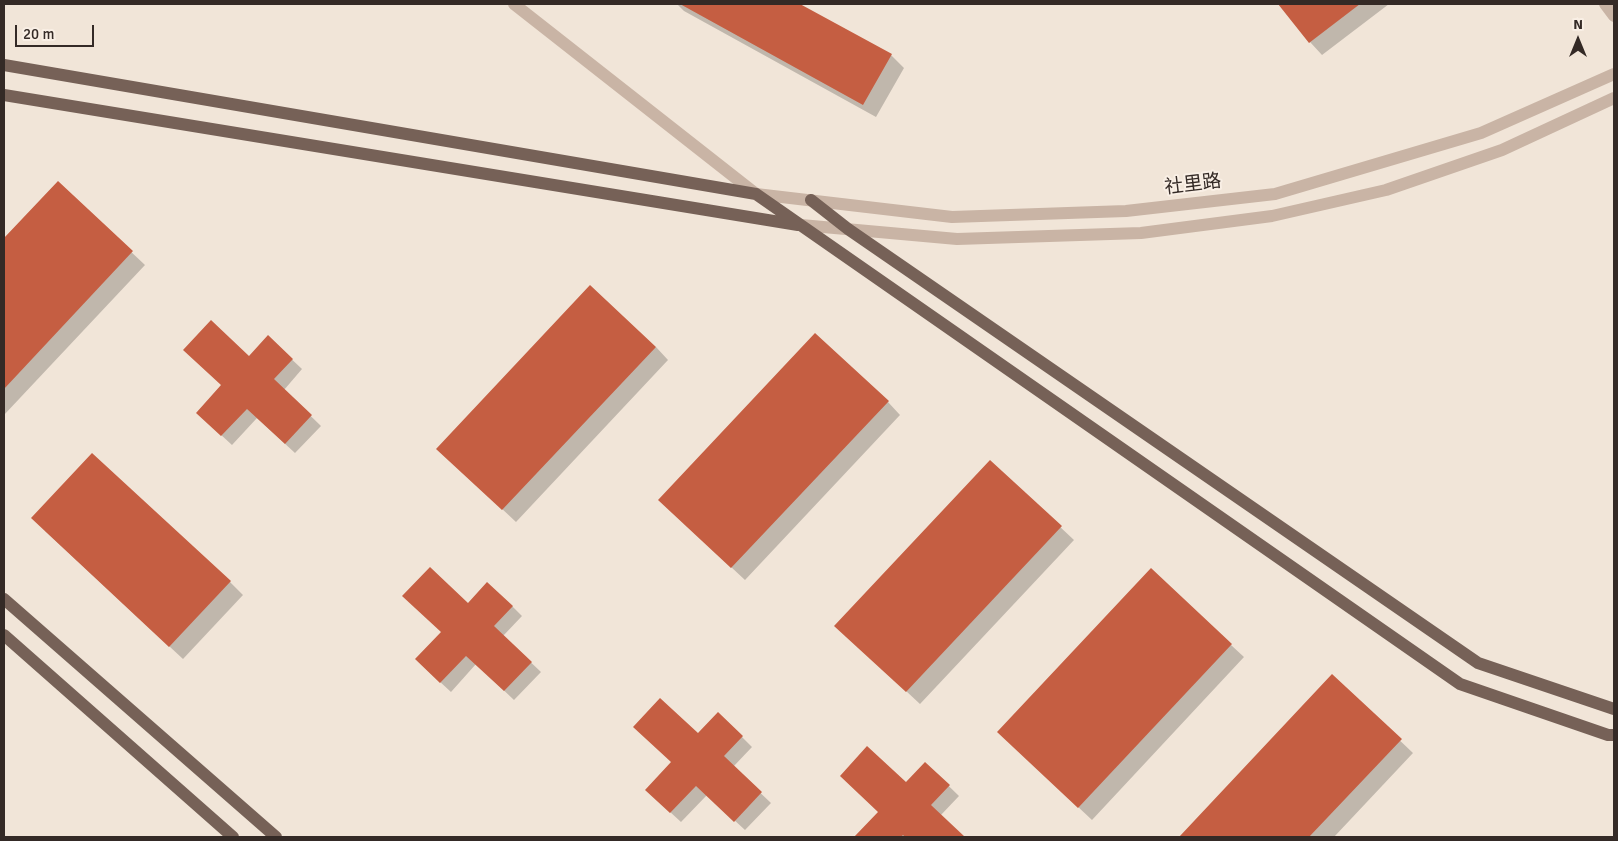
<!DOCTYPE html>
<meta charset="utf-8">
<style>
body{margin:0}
#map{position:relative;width:1618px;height:841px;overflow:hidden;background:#f1e5d8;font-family:Signika,sans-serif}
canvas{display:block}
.frame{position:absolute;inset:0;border:5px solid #342a26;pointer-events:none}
.north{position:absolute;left:1553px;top:15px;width:50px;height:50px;-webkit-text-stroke:4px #f9efe5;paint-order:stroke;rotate:0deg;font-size:14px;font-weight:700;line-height:20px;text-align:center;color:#342a26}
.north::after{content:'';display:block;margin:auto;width:18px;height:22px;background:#342a26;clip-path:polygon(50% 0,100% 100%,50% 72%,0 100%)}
.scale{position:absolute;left:15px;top:25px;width:79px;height:22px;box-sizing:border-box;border:2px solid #342a26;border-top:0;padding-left:6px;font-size:15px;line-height:18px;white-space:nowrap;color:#342a26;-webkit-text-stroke:4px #f9efe5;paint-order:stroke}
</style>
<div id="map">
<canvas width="1618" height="841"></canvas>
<div class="frame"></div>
<div class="north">N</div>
<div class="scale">20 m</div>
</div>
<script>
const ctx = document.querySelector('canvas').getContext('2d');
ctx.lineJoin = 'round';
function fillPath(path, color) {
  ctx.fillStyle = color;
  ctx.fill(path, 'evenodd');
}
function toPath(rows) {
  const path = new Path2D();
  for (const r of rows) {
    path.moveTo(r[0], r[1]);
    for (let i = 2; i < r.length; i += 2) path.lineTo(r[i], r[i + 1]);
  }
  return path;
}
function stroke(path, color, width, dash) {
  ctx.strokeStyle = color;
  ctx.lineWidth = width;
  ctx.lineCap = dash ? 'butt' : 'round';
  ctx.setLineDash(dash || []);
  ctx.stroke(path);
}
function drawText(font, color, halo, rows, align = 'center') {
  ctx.font = font + ' Signika,"Noto Sans SC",sans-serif';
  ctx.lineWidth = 4;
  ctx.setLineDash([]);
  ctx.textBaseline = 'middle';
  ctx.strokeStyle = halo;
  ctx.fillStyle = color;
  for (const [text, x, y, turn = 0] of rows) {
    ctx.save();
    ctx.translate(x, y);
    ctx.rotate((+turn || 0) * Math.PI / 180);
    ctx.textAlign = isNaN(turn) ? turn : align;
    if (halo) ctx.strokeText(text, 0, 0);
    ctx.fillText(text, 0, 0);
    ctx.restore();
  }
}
fillPath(toPath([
 [677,4,798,4,891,55,904,68,876,117,684,11],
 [1280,4,1389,4,1322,55,1310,42],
 [58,183,145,265,4,415,4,240],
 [268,337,302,369,284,390,321,426,295,453,257,418,232,445,207,422,249,357],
 [656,347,668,360,516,522,451,461],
 [888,402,900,415,745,580,673,513],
 [990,461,1074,540,920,704,849,638],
 [45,531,230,582,243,595,183,659],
 [468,604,512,606,522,616,503,636,541,672,514,700,476,664,451,692,426,669],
 [1231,645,1244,657,1092,820,1012,745],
 [1332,676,1413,753,1334,837,1181,837],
 [698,735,742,737,752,747,733,767,771,803,745,830,707,795,681,822,657,800],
 [925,763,959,796,940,816,963,837,856,837]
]), '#0003');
fillPath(toPath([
 [680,4,800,4,892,54,863,105],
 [1278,4,1360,4,1309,43],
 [58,181,133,251,4,389,4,238],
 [590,285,656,347,502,510,436,449],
 [211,320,249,356,268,335,293,359,274,379,312,415,285,444,247,409,221,436,196,413,221,385,183,350],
 [815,333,889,401,731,568,658,500],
 [92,453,231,581,169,647,31,518],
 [990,460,1062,526,906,692,834,626],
 [430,567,468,603,487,582,513,606,494,626,532,662,504,691,466,656,440,683,415,659,441,632,402,596],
 [1151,568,1232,644,1078,808,997,732],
 [1332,674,1402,739,1309,837,1179,837],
 [660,698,698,733,718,712,743,736,724,756,762,792,734,822,696,786,670,813,645,790,671,762,633,727],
 [867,746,906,782,925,762,950,785,931,805,965,837,905,837,903,835,901,837,854,837,878,812,840,776]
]), '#c55e42');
stroke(toPath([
 [514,4,756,194,952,217,1126,211,1275,194,1481,133,1614,74],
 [1605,4,1614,16],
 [801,225,957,239,1141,233,1272,216,1386,190,1502,150,1614,98]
]), '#c9b4a5', 12);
stroke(toPath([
 [4,65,756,194,1460,684,1608,735,1614,735],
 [4,95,798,225],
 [811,200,848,229,1478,663,1614,709],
 [4,599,276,837],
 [4,635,233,837]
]), '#766157', 12);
drawText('19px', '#342a26', '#f9efe5', [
 ["社里路",1193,185,-7]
]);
</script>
